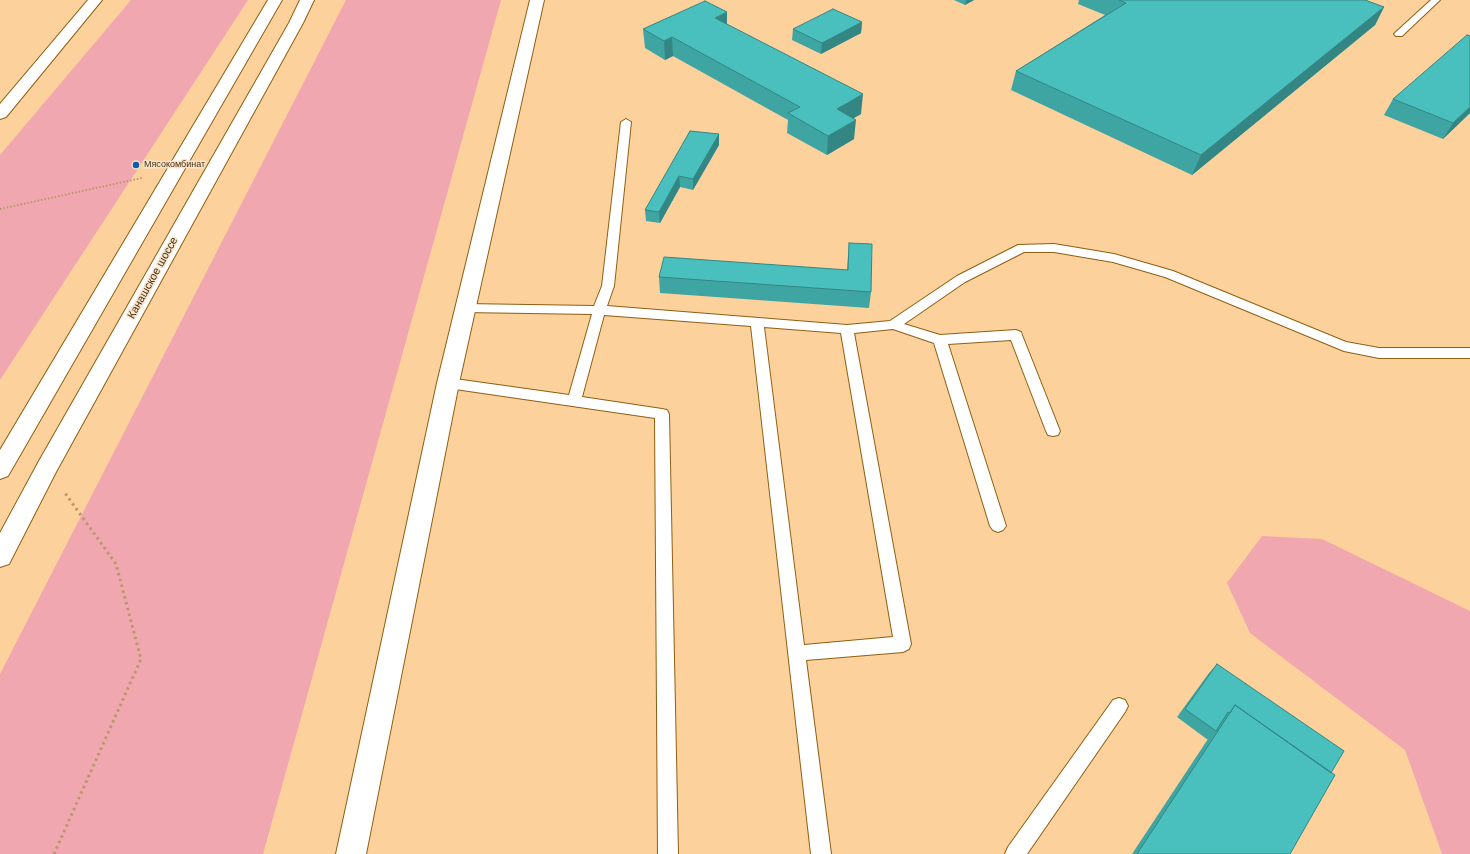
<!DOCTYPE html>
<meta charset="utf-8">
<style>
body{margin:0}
canvas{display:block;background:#fcd19c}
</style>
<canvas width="1470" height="854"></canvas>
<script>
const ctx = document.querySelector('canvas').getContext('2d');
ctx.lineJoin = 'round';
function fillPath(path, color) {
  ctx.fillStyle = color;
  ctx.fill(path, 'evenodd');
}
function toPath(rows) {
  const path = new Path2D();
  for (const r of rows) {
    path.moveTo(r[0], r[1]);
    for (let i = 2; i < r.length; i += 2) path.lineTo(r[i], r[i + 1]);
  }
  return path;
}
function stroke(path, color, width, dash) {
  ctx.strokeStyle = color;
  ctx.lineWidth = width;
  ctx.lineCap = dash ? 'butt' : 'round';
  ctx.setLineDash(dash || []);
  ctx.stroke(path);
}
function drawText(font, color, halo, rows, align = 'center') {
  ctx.font = font + ' Arial,sans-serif';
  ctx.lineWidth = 3;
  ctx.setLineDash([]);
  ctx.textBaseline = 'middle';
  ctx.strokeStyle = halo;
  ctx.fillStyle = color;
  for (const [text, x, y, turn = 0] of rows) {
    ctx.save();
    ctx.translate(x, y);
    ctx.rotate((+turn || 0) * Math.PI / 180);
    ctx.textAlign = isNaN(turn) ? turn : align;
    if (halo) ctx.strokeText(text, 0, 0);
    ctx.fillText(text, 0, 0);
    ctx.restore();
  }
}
fillPath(toPath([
 [131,0,248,0,0,380,0,155],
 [346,0,501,0,263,854,0,854,0,674],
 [1262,536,1322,539,1470,611,1470,854,1442,854,1405,750,1250,633,1227,583]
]), '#f1a7af');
const service = toPath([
 [1431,0,1440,0,1402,36,1396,36,1394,34,1396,32,1431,0],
 [626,119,631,122,614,286,607,306,847,325,890,321,957,276,1018,245,1054,244,1114,254,1173,271,1346,342,1379,348,1470,348,1470,358,1379,358,1344,351,1165,277,1113,262,1054,252,1024,252,965,282,904,324,940,335,1016,330,1021,332,1022,335,1060,431,1058,435,1053,436,1048,435,1046,431,1011,340,948,344,1006,526,1003,530,998,532,993,530,990,526,934,343,893,329,854,333,911,644,909,649,903,652,806,660,831,854,811,854,751,326,604,315,582,397,662,409,667,410,669,414,678,854,658,854,655,418,448,388,443,387,441,383,443,379,448,378,569,395,592,314,464,312,460,311,458,308,460,305,464,304,594,306,602,286,621,122,626,119],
 [764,327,841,333,893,637,804,645,764,327],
 [1119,698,1125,700,1128,706,1125,712,1027,854,1005,854,1008,847,1113,700,1119,698]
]);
const minor = toPath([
 [88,0,102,0,6,117,0,119,0,104,88,0],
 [530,0,544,0,459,383,366,854,336,854,437,383,530,0]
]);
const primary = toPath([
 [268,0,282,0,8,476,0,479,0,450,268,0],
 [300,0,314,0,303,23,56,472,9,564,0,567,0,533,39,461,289,23,300,0]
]);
stroke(service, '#8f5f12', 2);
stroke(minor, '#8f5f12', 2);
stroke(primary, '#8f5f12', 2);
stroke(toPath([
 [0,209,142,178]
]), '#ba976b', 2, [1.5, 2]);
stroke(toPath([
 [54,854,141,659,116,564,65,493]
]), '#ba976b', 3, [2.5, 3.5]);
fillPath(service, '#fff');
fillPath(minor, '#fff');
fillPath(primary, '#fff');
fillPath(toPath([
 [954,0,974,0,965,5],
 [1079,0,1365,0,1384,7,1375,25,1192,175,1011,90,1016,71,1105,15,1078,4],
 [862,22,861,33,821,54,792,40,793,29],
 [727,25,861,114,853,118,854,139,827,155,787,133,788,120,673,56,665,60,645,48,643,29],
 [1470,36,1470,113,1443,139,1384,115,1393,99],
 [719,134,719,145,693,190,680,187,660,223,646,221,645,210],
 [849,243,871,292,869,308,660,293,659,277,847,270],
 [1217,664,1331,773,1290,854,1132,854,1208,739,1208,740,1177,717,1209,673]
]), '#3fa5a3');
fillPath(toPath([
 [966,0,974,0,965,5],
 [1384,7,1375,25,1192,175,1201,155],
 [727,12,727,31,715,18],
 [862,22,861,33,821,54,822,43],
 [672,37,673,56,665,60,664,41],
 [863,94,861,114,835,129,837,109],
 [1470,107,1470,113,1443,139,1453,123],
 [856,120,854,139,827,155,828,136],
 [719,134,719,145,693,190,693,179],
 [679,176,680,187,660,223,659,212]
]), '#338684');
const building = toPath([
 [1119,0,1365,0,1384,7,1201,155,1016,71,1126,3,1119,0],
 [705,1,727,12,715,18,863,94,837,109,856,120,828,136,788,113,800,107,672,37,664,41,643,29,705,1],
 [833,9,862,22,822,43,793,29,833,9],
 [1467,35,1470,36,1470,107,1453,123,1393,99,1467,35],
 [690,131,719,134,693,179,679,176,659,212,645,210,690,131],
 [849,243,872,244,871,292,659,277,664,257,848,270,849,243],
 [1217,664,1344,751,1331,773,1235,705,1230,713,1228,712,1216,731,1185,709,1217,664],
 [1235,705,1335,775,1290,854,1137,854,1235,705]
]);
fillPath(building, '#49c0bd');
stroke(building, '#338684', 1);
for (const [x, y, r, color] of [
 [136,165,4,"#085fad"]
]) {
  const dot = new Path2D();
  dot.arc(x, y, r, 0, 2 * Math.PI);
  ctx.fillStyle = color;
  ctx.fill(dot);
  stroke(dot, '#f9e3c9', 1.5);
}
drawText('9px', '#493317', '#f9e3c9', [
 ["Мясокомбинат",144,165]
], 'left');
drawText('11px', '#493317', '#f9e3c9', [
 ["Канашское шоссе",153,278,-61]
]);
</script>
